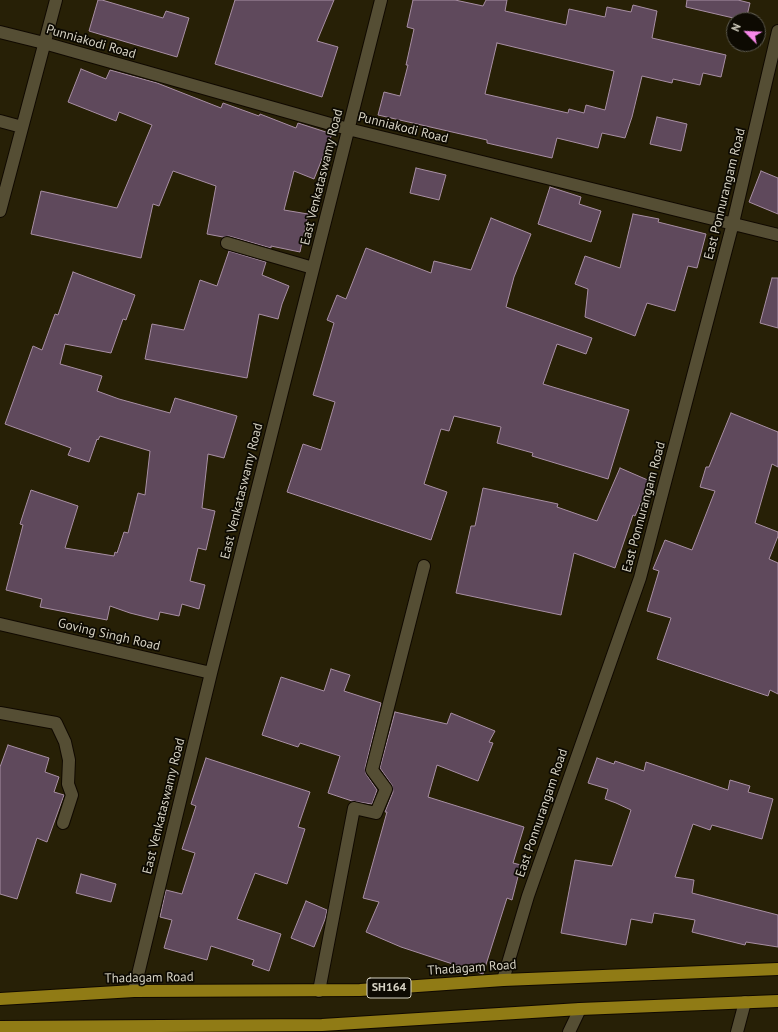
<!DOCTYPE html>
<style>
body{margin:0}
#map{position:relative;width:778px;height:1032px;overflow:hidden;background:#272006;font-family:"PT Sans",sans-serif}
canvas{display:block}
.north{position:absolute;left:726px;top:12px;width:40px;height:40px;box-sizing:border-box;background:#0d0a02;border:1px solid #5d5a4f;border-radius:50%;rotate:294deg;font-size:11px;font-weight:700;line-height:16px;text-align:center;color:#d6d2c3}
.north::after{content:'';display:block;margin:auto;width:14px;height:18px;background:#f888ea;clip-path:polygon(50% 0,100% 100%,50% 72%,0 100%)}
</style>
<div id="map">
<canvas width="778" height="1032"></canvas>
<div class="north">N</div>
</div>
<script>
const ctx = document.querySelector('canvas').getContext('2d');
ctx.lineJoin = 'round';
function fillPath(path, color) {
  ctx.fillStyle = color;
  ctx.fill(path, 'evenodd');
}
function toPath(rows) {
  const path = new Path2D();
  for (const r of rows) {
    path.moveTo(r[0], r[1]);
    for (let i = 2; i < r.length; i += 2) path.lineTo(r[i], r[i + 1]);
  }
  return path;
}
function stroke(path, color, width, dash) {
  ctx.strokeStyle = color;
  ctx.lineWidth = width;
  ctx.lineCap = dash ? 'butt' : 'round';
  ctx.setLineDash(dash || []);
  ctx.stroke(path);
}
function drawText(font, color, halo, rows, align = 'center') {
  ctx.font = font + ' "PT Sans",sans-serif';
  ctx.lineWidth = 3.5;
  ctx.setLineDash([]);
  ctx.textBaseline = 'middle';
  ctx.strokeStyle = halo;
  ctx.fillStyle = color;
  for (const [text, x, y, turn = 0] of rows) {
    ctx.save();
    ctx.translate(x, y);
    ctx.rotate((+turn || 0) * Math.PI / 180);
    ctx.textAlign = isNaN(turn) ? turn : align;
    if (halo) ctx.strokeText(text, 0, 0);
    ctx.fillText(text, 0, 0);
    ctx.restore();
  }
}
const building = toPath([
 [98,0,102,0,163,18,166,11,189,18,177,57,89,31,98,0],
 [235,0,334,0,317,41,338,47,322,97,215,64,235,0],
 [413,0,455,0,483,6,486,0,507,0,505,11,566,25,569,9,605,17,607,7,631,12,633,5,657,11,652,38,726,55,721,77,703,73,700,85,673,79,672,83,642,76,632,117,625,138,602,133,598,148,557,138,552,158,487,143,487,140,378,115,384,92,400,96,408,65,406,65,414,29,407,27,413,0],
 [497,43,614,71,605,110,586,105,584,113,569,109,568,113,485,94,497,43],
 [687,0,738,0,750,3,746,20,742,20,686,7,687,0],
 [81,69,106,79,110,70,157,83,221,108,223,103,259,116,260,114,296,128,298,123,332,134,314,179,294,171,284,210,308,214,300,252,271,246,271,248,229,236,223,237,207,234,216,186,173,171,159,206,153,204,141,258,31,234,41,191,117,208,152,125,119,112,116,121,68,102,81,69],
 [657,117,687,124,681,151,650,144,657,117],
 [416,168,446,175,439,200,410,193,416,168],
 [761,171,778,178,778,214,749,202,761,171],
 [550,187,581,197,579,204,601,211,591,242,538,224,550,187],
 [633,214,659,219,658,222,706,234,697,268,688,266,675,311,647,303,635,336,585,317,588,289,575,284,585,256,620,268,633,214],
 [491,218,531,234,514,277,506,307,592,338,586,354,557,344,543,384,629,410,608,479,532,456,533,453,497,443,501,427,454,416,449,431,441,429,424,484,447,492,431,540,287,492,303,444,321,450,335,402,313,395,334,323,327,320,337,295,346,299,366,248,431,273,434,261,471,270,491,218],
 [229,251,266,262,262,275,289,286,282,304,278,319,259,314,247,378,145,359,152,324,184,330,200,280,217,286,229,251],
 [73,272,135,295,126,320,123,319,111,353,65,344,60,364,102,376,97,391,119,399,170,413,175,398,237,416,224,458,208,454,202,508,215,511,206,550,198,548,190,581,205,585,199,609,182,604,179,616,160,612,158,620,130,613,110,606,107,620,40,607,42,599,6,590,23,525,20,524,31,490,78,506,65,548,114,556,115,552,117,553,124,532,128,533,138,493,145,495,150,451,100,436,98,440,97,439,89,462,68,455,71,448,5,424,33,346,42,350,55,314,58,315,73,272],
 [772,278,778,278,778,328,760,323,772,278],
 [731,413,778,432,778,467,772,464,755,523,778,532,778,536,769,559,778,563,778,694,770,690,768,696,657,659,671,618,647,611,659,571,653,569,665,540,692,550,715,491,700,487,706,467,709,467,731,413],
 [620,468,650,481,635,516,633,515,615,568,574,553,561,615,456,593,471,526,475,526,483,488,558,504,557,507,597,521,620,468],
 [331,669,350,675,344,691,381,703,365,768,366,774,377,790,372,804,352,801,328,793,340,756,300,743,298,747,262,735,281,677,324,691,331,669],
 [395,712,447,724,451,713,495,731,489,742,493,743,478,781,437,765,428,797,524,827,513,863,521,865,512,900,507,898,483,974,401,947,366,932,379,902,363,898,387,812,385,812,393,792,392,785,380,768,395,712],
 [8,745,49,758,45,772,59,777,54,792,64,795,47,842,37,838,17,899,0,894,0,767,8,745],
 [206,758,310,792,298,827,305,829,287,884,255,873,237,919,281,934,269,971,252,965,254,960,211,946,207,960,164,948,172,920,160,917,166,890,182,894,195,853,182,849,196,806,191,804,206,758],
 [597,758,614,764,615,761,644,771,646,762,728,790,730,780,750,786,748,792,773,799,762,839,712,825,710,830,693,824,675,877,694,880,692,893,778,915,778,947,746,942,745,945,692,932,695,920,654,913,652,923,631,919,626,945,561,933,575,860,612,866,631,810,616,803,605,799,608,789,588,783,597,758],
 [81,874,116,884,111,902,76,893,81,874],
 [306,901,327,910,325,919,314,947,291,938,306,901]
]);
fillPath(building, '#5f495c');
stroke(building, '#a88fa4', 1);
const minor = toPath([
 [0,32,44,43,348,129,778,235],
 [0,121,22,127],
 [0,211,56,0],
 [227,243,313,268],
 [0,624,211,673],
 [0,713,56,723,65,742,69,760,68,784,72,795,63,823],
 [503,980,528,896,640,578,733,223,778,31],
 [134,991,211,673,381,0],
 [319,991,354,808,376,813,386,789,372,770,424,566],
 [569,1032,580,1009],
 [737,1032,745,1002]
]);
const major = toPath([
 [0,999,134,991,360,990,503,980,778,969],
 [0,1027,322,1025,580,1009,778,1001]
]);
stroke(minor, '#100900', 14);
stroke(major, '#100900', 14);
stroke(minor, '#554e34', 12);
stroke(major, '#907b15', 12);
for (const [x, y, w] of [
 [389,988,44]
]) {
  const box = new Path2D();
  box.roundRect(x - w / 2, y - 10, w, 20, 3);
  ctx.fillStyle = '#0d0a02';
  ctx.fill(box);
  stroke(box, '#d6d2c3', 1);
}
drawText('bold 12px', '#d6d2c3', null, [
 ["SH164",389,988]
]);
drawText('13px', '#d6d2c3', '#0d0a02', [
 ["Punniakodi Road",91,42,16],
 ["Punniakodi Road",403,128,14],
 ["East Venkataswamy Road",322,177,-76],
 ["East Ponnurangam Road",725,194,-76],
 ["East Venkataswamy Road",242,491,-76],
 ["East Ponnurangam Road",644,507,-75],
 ["Goving Singh Road",109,635,13],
 ["East Venkataswamy Road",164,806,-76],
 ["East Ponnurangam Road",542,813,-71],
 ["Thadagam Road",472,968,-4],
 ["Thadagam Road",149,978,-1]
]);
</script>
